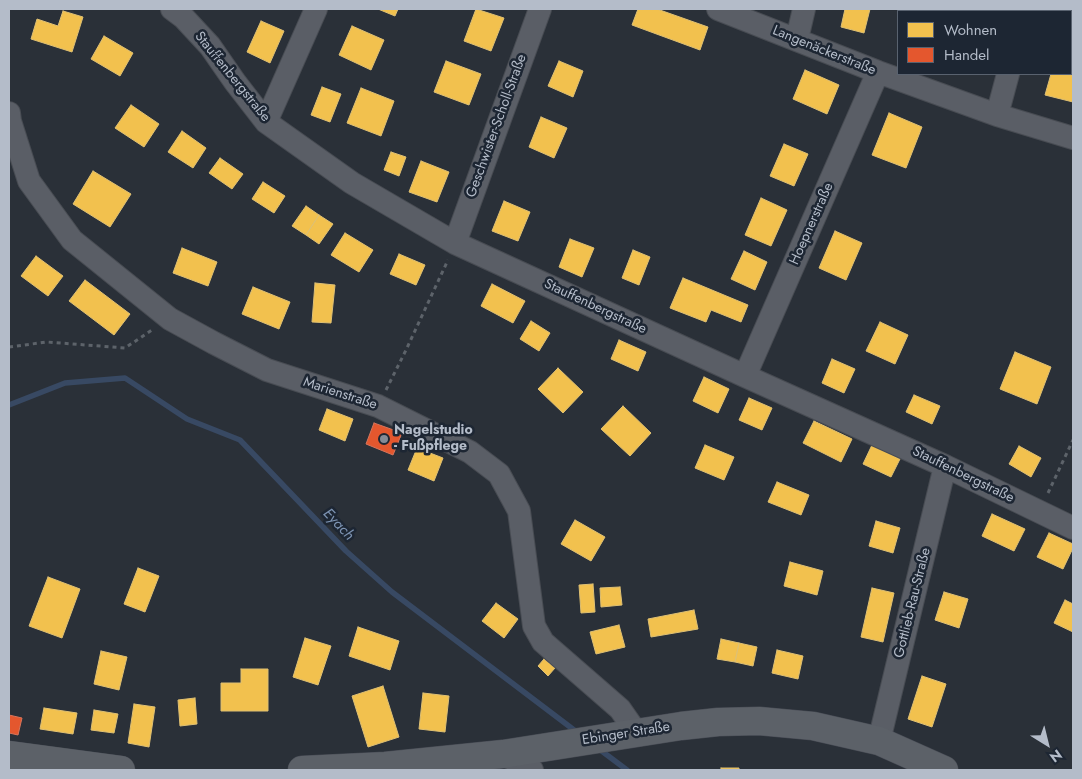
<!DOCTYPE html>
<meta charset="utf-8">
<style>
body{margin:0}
#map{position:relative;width:1082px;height:779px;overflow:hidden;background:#2a3038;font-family:Jost,sans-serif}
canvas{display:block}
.frame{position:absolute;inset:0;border:10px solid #b4bcc9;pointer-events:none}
.legend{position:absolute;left:897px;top:10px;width:175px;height:65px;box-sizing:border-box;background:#1d2633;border:1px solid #59626f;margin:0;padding:6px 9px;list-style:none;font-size:15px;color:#b4bcc9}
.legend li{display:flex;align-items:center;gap:10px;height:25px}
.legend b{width:25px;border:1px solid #59626f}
.north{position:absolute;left:1022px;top:719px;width:50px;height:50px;-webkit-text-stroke:4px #1d2633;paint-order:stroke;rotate:144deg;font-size:14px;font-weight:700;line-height:20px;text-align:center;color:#b4bcc9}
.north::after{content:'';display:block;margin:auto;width:18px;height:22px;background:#b4bcc9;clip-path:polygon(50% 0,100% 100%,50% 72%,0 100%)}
</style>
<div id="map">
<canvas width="1082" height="779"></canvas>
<div class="frame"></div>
<ul class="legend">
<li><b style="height:14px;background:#f2c14e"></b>Wohnen</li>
<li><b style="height:14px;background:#e4572e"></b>Handel</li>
</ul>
<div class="north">N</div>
</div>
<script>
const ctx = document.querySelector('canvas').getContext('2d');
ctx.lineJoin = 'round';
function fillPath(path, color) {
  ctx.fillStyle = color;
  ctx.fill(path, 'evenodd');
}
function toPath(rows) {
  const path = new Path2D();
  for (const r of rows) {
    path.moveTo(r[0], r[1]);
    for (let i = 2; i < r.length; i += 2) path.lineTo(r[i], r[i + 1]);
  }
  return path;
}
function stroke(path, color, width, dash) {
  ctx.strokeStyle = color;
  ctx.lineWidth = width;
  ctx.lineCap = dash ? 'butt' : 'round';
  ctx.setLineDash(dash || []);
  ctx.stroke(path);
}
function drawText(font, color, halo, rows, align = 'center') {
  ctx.font = font + ' Jost,sans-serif';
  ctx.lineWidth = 5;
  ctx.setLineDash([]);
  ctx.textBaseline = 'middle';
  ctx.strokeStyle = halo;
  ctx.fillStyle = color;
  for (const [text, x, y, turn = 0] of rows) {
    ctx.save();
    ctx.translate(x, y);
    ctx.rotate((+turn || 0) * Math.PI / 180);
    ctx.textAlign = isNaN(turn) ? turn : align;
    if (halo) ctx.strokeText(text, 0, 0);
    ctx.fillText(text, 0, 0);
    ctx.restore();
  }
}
const homes = toPath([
 [378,9,398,9,395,16,378,9],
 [476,9,504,18,491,51,464,41,476,9],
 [638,9,657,9,708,27,700,50,632,25,638,9],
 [845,9,870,9,864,33,841,27,845,9],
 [63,11,83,17,72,52,31,39,37,19,58,26,63,11],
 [261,21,284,31,270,63,247,52,261,21],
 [352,26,384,40,371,70,339,55,352,26],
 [104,36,133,53,120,76,91,59,104,36],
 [446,61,481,74,469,105,434,92,446,61],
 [559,61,583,71,573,97,548,86,559,61],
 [805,70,839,85,827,114,793,99,805,70],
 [1051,74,1073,75,1073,102,1045,95,1051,74],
 [322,87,341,94,330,122,311,115,322,87],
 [361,88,394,101,381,136,347,123,361,88],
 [131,105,159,124,144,147,115,128,131,105],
 [889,113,922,127,906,168,872,155,889,113],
 [541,117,567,128,554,158,529,147,541,117],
 [182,131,206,148,193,168,168,152,182,131],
 [784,144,808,154,794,186,770,176,784,144],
 [391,152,406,157,399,176,384,170,391,152],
 [220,158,243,174,232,189,209,173,220,158],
 [421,161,449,172,437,202,409,192,421,161],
 [93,171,131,194,110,227,73,204,93,171],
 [263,182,285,196,274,213,252,199,263,182],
 [761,198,787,210,771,246,745,235,761,198],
 [504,201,530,212,518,241,492,231,504,201],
 [306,206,319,215,306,235,292,226,306,206],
 [319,215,333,224,319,244,306,235,319,215],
 [835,231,862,243,846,280,819,268,835,231],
 [345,233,373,250,359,272,331,255,345,233],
 [570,239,594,248,582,277,559,267,570,239],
 [182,248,217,262,208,286,173,273,182,248],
 [633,250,650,257,639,285,622,278,633,250],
 [744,251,767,262,755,290,731,279,744,251],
 [399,254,425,265,416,285,390,274,399,254],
 [36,256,63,276,48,296,21,276,36,256],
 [683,278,748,305,741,322,711,310,706,322,670,308,683,278],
 [85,280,130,314,114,335,69,301,85,280],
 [315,283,335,285,331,323,312,322,315,283],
 [492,284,525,301,513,323,481,306,492,284],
 [253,287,290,302,279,329,242,314,253,287],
 [531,321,550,333,539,351,520,339,531,321],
 [880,322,908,335,895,364,866,351,880,322],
 [619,340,646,352,638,371,611,359,619,340],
 [1015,352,1051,367,1037,404,1000,389,1015,352],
 [832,359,855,369,844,393,822,383,832,359],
 [558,368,583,392,563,413,538,389,558,368],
 [704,377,729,389,718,413,693,401,704,377],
 [914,395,940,406,932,424,906,412,914,395],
 [749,398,772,408,762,430,739,420,749,398],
 [623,406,651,433,630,456,601,429,623,406],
 [327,409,353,419,345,441,319,430,327,409],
 [814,421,852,439,841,462,803,443,814,421],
 [705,445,734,457,724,480,695,468,705,445],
 [872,445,900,459,891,477,863,464,872,445],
 [1019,446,1041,458,1031,477,1009,464,1019,446],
 [417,448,443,458,434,481,408,470,417,448],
 [777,482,809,495,801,515,768,502,777,482],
 [992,514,1025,529,1014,551,982,536,992,514],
 [575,520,605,537,591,561,561,544,575,520],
 [876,521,900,528,893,553,869,546,876,521],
 [1049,533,1073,544,1073,548,1063,569,1037,557,1049,533],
 [790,562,823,571,817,595,784,586,790,562],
 [138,568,159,576,145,612,124,604,138,568],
 [48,577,80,589,62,638,29,626,48,577],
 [593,584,595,612,581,613,579,585,593,584],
 [620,587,622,605,601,607,600,588,620,587],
 [872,588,894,593,883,642,861,637,872,588],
 [944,592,968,599,959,628,935,620,944,592],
 [1065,600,1073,604,1073,632,1054,623,1065,600],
 [496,603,518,619,504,638,482,621,496,603],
 [694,610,698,629,651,637,648,619,694,610],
 [619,625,625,647,596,654,590,632,619,625],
 [358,627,399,641,390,670,349,656,358,627],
 [305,638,331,646,318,685,293,677,305,638],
 [721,639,739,643,735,662,717,659,721,639],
 [739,643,757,647,753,666,735,662,739,643],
 [777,650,803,656,798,679,772,673,777,650],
 [101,651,127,657,119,690,94,684,101,651],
 [544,659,555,668,548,676,538,666,544,659],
 [241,669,268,669,268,711,221,711,221,683,241,683,241,669],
 [922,676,946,684,932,727,908,719,922,676],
 [383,686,399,737,368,747,352,696,383,686],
 [423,693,449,696,445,732,419,729,423,693],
 [195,698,197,724,180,726,178,700,195,698],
 [134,704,155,707,149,747,128,743,134,704],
 [44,708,77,713,73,734,40,729,44,708],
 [94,710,118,714,114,733,91,730,94,710],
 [721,768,739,768,739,770,721,770,721,768]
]);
fillPath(homes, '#f2c14e');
stroke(homes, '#dfc073', 1);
const shops = toPath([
 [374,423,402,433,393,455,366,444,374,423],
 [9,715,22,718,18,735,9,733,9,715]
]);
fillPath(shops, '#e4572e');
stroke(shops, '#d6755c', 1);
stroke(toPath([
 [9,405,65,383,125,378,187,419,240,440,346,551,392,592,578,733],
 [599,749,627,770]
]), '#384963', 5.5);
const minor = toPath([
 [172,9,184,18,210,46,235,82,266,122,352,183,455,243,745,376,945,466,1073,528],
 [718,9,878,72,997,115,1073,138],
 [1023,11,1024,9],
 [797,39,804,9],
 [9,113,10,121,29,181,72,240,170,319,214,343,267,370,378,406,470,452,499,474,519,511,534,626,543,642,620,709,636,732],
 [997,115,1008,74],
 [266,122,316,9],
 [455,243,540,9],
 [745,376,878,72],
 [879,741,945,466],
 [503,754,532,770]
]);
const major = toPath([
 [9,755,121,770],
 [302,770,385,766,503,754,681,726,718,722,759,721,813,726,879,741,944,770]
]);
stroke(minor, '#484c53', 24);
stroke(major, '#484c55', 29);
stroke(toPath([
 [9,347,47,342,125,348,152,330],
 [386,390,406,350,448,260],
 [1048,493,1073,440]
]), '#5d636a', 3, [4, 4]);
stroke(minor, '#5a5e66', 22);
stroke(major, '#5c6168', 28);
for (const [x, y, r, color] of [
 [384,439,5,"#848b96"]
]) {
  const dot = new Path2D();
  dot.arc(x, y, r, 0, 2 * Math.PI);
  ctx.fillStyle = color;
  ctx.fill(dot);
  stroke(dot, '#1d2633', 2);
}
drawText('14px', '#b4bcc9', '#1d2633', [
 ["Langenäckerstraße",824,51,22],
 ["Stauffenbergstraße",232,77,51],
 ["Geschwister-Scholl-Straße",497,126,-70],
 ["Hoepnerstraße",812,224,-66],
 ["Stauffenbergstraße",595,307,25],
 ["Marienstraße",340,394,18],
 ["Stauffenbergstraße",963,475,26],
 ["Gottlieb-Rau-Straße",913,603,-76],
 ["Ebinger Straße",626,734,-9]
]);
drawText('bold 14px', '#b4bcc9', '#1d2633', [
 ["Nagelstudio",394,431],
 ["- Fußpflege",394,447]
], 'left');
drawText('italic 15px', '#7c92b1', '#1d2633', [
 ["Eyach",338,525,46]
]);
</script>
